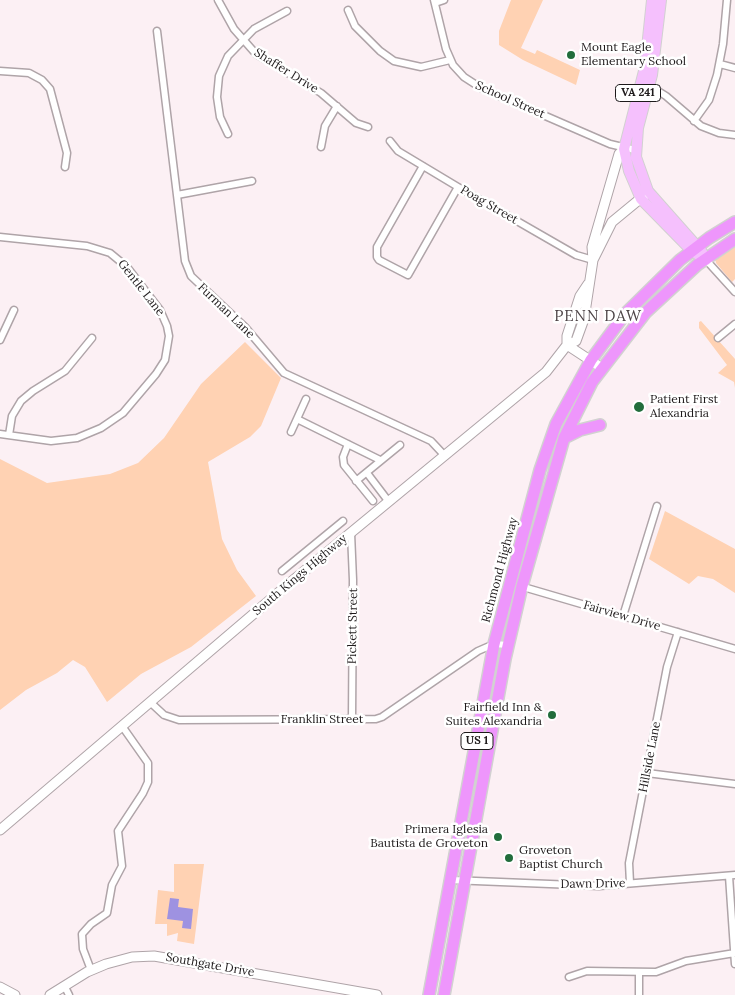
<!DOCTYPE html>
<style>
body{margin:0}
canvas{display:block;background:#fcf0f4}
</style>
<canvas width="735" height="995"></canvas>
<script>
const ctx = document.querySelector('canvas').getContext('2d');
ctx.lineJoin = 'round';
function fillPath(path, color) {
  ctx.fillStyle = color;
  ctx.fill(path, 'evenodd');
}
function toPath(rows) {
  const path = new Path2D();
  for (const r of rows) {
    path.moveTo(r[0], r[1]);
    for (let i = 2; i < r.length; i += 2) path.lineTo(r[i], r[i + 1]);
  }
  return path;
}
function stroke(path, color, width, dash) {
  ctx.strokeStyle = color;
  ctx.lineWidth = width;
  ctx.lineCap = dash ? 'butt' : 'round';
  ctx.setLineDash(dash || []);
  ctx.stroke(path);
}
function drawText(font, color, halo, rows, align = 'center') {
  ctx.font = font + ' Lora,serif';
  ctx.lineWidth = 5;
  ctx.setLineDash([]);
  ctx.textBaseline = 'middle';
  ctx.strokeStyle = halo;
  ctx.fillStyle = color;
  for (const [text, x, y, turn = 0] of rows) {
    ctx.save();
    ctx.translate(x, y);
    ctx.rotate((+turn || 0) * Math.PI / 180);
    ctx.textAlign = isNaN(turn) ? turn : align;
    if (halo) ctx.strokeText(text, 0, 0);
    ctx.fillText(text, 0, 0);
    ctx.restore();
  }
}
fillPath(toPath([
 [511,0,543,0,521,48,535,54,537,50,580,70,576,85,523,60,499,45,499,31],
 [735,243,735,279,732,282,716,263,715,258],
 [701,321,735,359,735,388,734,382,718,373,727,365,699,328,699,322],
 [245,342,281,378,261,426,250,437,208,462,222,539,237,570,256,596,191,647,141,674,107,702,85,667,73,660,57,673,26,690,0,710,0,459,47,483,110,474,138,463,164,438,201,384],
 [665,511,735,549,735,593,713,579,698,576,689,584,649,559],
 [174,864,204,864,194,944,177,941,178,933,167,936,167,924,155,924,158,890,174,892]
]), '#ffd2b3');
fillPath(toPath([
 [170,898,179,899,178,907,193,909,191,929,182,928,183,921,167,919]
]), '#9e92e1');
const street = toPath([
 [218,0,234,29,256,54,321,93,356,123,368,127],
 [434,0,446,49,453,65,464,77,481,88,610,144,635,150],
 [435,3,444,0],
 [348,10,355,26,380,51,394,61,421,67,450,60],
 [157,31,185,261,191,276,245,327,284,373,431,441,445,456],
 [720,64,735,68],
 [0,71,29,73,42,80,50,89,67,153,65,167],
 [650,86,666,96,701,126,719,133,735,135],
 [694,121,709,100,717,75,723,44,727,0],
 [228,134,220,117,217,97,219,76,228,56,254,29,287,11],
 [390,141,398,151,458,187,576,255,593,260],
 [321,147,325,126,337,106],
 [423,166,377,247,377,257,379,260,408,275,458,187],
 [177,195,252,181],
 [0,237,87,246,110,253,127,267,160,310,167,326,169,336,165,360,156,374,123,413,101,428,77,438,51,441,0,434],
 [706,260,735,292],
 [718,338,735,324],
 [0,340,14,310],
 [297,419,380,460],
 [291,432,306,399],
 [9,435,12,416,21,401,33,391,65,371,92,338],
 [348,444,343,457,344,465,373,501],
 [367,473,389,502],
 [356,481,400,445],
 [351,533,353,580,352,719],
 [282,571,343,521],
 [520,586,735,649],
 [623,616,657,506],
 [150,702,164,715,179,720,376,719,382,717,478,651,494,644,508,645],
 [647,773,735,784],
 [729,876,735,964],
 [451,880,599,886,735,875],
 [630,883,629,863,667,667,678,632],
 [91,970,83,949,82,934,91,924,107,913,112,885,122,866,118,831,143,793,148,782,148,763,122,726],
 [569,977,587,971,656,972,686,961,735,953],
 [65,987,69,995],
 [639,995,639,972]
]);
const secondary = toPath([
 [593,260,612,222,646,194],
 [567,345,576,341,584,319,593,260,592,247,619,154,624,149],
 [567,345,602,368],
 [0,830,291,582,546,372,567,345,567,336,580,296,588,284],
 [0,987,15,995],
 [50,995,87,972,106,964,132,957,154,956,377,995]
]);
const primary = toPath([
 [652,0,645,67,624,149,629,171,641,199,691,250,706,260],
 [661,0,652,75,638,128,636,157,648,191,702,252]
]);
const highway = toPath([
 [564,438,580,430,600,425],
 [429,995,494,644,540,470,556,424,591,360,625,314,680,260,709,238,735,222],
 [444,995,505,659,522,586,564,438,592,382,646,312,697,265,735,239]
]);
stroke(street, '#afa4a8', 9);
stroke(secondary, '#afa4a8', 11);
stroke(primary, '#d2d1d1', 12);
stroke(highway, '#d2d1d1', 14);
stroke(street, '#fff', 6);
stroke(secondary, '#fff', 9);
stroke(primary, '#f5c0fd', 10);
stroke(highway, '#ee96fc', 11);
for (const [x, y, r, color] of [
 [571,55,5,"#226d3c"],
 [639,407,6,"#226d3c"],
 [552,715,5,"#226d3c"],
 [498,837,5,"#226d3c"],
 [509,858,5,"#226d3c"]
]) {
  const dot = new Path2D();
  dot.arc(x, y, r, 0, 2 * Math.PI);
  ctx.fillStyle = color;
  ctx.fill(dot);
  stroke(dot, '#fff', 2);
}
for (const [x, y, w] of [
 [638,93,45],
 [477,741,32]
]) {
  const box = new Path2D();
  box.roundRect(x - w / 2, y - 8.5, w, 17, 4);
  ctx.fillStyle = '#fff';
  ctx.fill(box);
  stroke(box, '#1e1a1b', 1);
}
drawText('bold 11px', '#1e1a1b', null, [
 ["VA 241",638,93],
 ["US 1",477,741]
]);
drawText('12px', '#1e1a1b', '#fff', [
 ["Mount Eagle",581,48],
 ["Elementary School",581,62],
 ["Patient First",650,400],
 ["Alexandria",650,414],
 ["Fairfield Inn &",542,708,"right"],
 ["Suites Alexandria",542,722,"right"],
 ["Primera Iglesia",488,830,"right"],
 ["Bautista de Groveton",488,844,"right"],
 ["Groveton",519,851],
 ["Baptist Church",519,865]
], 'left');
drawText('12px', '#1e1a1b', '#fff', [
 ["Shaffer Drive",286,71,32],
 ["School Street",510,100,24],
 ["Poag Street",489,205,30],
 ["Gentle Lane",141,288,52],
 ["Furman Lane",226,311,44],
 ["Richmond Highway",500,570,-75],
 ["South Kings Highway",300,575,-40],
 ["Fairview Drive",622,616,16],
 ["Pickett Street",353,626,-89],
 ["Franklin Street",322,720],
 ["Hillside Lane",650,757,-79],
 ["Dawn Drive",593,884,-1],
 ["Southgate Drive",210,965,10]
]);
ctx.letterSpacing = '1px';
drawText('15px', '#4c4346', '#fff', [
 ["PENN DAW",598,317]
]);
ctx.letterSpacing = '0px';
</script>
